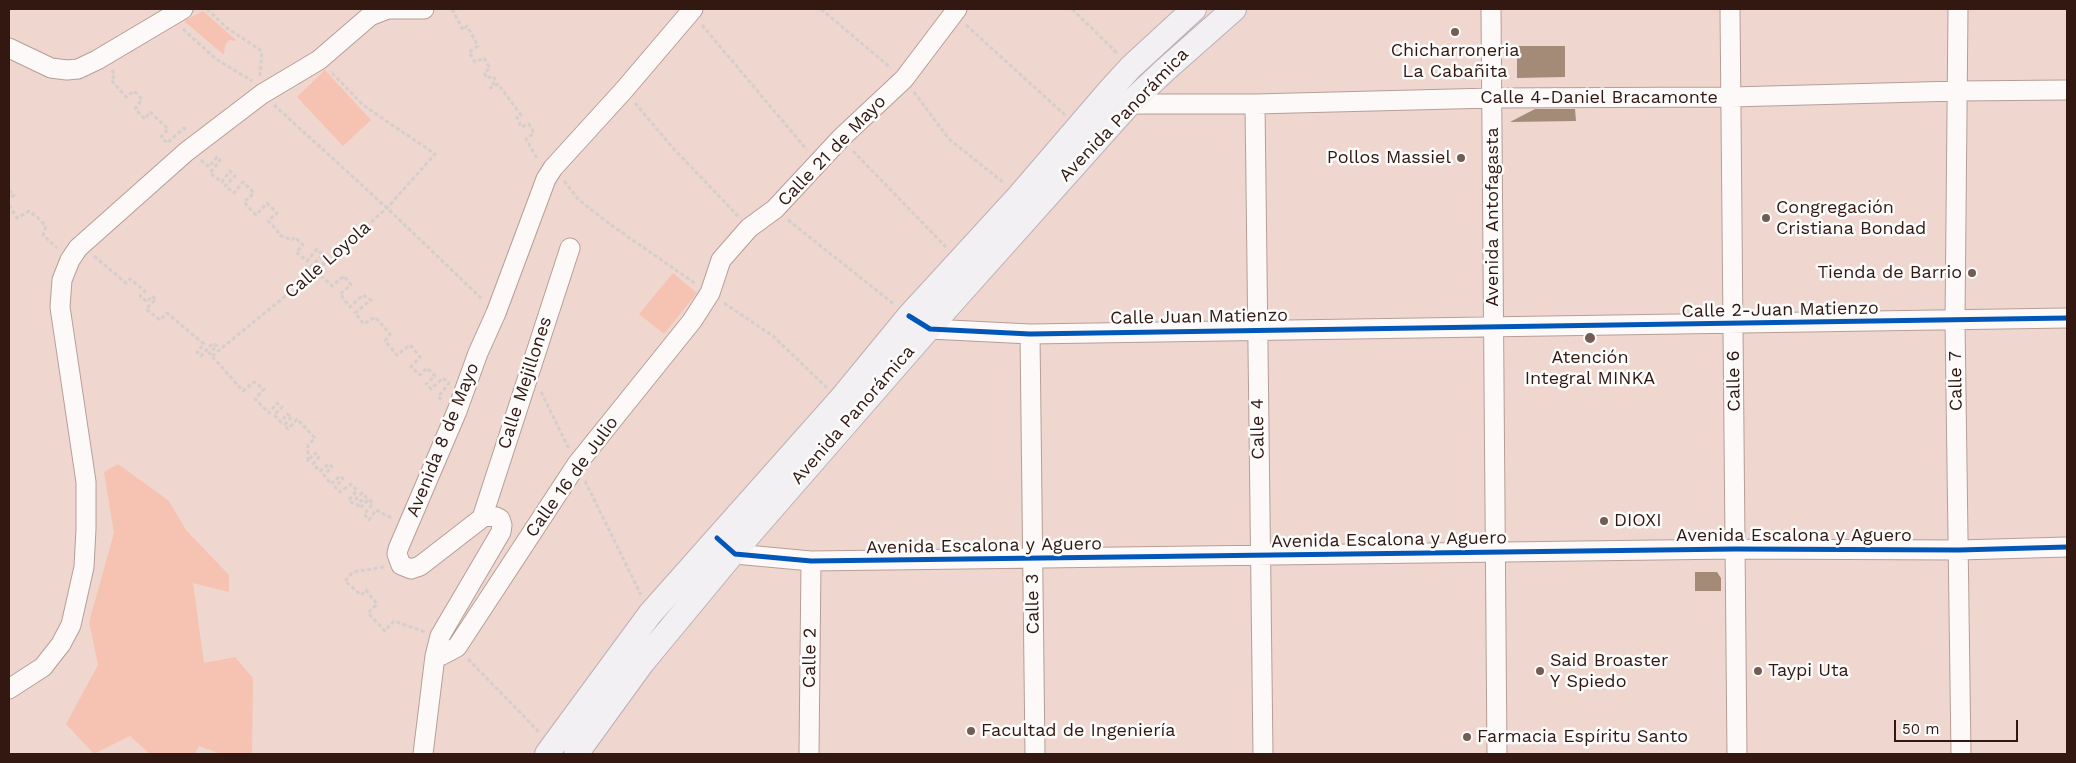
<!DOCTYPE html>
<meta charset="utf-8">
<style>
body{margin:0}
#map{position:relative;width:2076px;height:763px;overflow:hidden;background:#efd7cf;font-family:"Work Sans",sans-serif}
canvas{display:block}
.frame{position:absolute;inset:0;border:10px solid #321810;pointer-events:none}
.scale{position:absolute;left:1894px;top:720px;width:124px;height:22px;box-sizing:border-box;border:2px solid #321810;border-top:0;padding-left:6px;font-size:15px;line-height:18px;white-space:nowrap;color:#321810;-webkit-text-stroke:4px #fcfcfc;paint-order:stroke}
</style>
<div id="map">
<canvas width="2076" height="763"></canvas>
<div class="frame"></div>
<div class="scale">50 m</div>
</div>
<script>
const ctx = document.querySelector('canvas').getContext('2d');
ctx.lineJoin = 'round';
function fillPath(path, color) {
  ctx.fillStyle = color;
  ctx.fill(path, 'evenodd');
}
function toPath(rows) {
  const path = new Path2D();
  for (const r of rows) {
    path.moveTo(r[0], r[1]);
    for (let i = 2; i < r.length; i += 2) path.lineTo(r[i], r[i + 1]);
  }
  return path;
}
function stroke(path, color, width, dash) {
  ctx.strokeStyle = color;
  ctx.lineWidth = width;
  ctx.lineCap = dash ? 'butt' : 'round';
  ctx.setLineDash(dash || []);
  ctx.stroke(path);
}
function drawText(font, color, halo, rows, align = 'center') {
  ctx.font = font + ' "Work Sans",sans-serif';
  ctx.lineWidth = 5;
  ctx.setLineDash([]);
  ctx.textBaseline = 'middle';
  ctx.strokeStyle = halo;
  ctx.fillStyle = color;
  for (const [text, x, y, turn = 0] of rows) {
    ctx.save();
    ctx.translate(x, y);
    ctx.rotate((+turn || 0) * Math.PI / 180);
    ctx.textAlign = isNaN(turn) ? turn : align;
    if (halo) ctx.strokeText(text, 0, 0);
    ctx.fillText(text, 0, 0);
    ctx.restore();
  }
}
fillPath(toPath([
 [203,11,237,41,229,40,225,45,224,55,184,21],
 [325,70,371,120,343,146,297,97],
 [673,273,697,293,664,334,639,314],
 [118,464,169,501,186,530,229,575,229,592,193,583,204,663,235,657,253,678,252,754,221,754,199,746,195,754,150,754,130,736,94,754,66,724,98,665,89,622,114,533,104,472]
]), '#f6c2b2');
fillPath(toPath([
 [1517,46,1565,46,1565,77,1517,78],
 [1535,109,1575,109,1576,121,1510,122],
 [1695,572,1717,572,1721,578,1721,591,1695,591]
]), '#a48b78');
const minor = toPath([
 [1491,9,1497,754],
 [1730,9,1737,754],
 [1958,9,1955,321,1961,754],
 [9,48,51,68,67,70,78,69,97,60,183,9],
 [1123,98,1132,104,1255,104,1492,98,1731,97,1958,91,2067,90],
 [1255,104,1263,754],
 [920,324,930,329,1030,334,2067,318],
 [1030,334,1035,754],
 [482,518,570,248],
 [725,545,735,554,811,561,1735,549,1959,550,2067,547],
 [435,656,442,655,457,647,577,464,692,321,710,293,721,260,749,228,775,209,841,138,904,79,957,9],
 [9,689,43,667,61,644,71,625,84,567,86,529,86,482,60,307,62,280,70,260,78,248,186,152,262,94,319,60,370,16,388,9,424,9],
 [423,754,435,656,440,636,501,532,502,525,500,519,496,517,486,516,482,518,420,566,411,569,401,565,397,554,398,549,457,411,478,353,496,313,546,179,553,168,624,90,693,9],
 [809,754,811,561]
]);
const major = toPath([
 [547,754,650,614,840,400,909,316,1019,196,1110,90,1131,67,1194,9],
 [576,754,642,663,733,553,928,329,1130,103,1165,70,1234,9]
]);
stroke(minor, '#b69e97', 21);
stroke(major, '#bcb0b4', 26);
stroke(toPath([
 [207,9,227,28,262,51,260,76],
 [452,9,463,30,467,26,478,46,469,52,475,62,484,58,490,68,484,73,487,78,493,76,496,81,490,86,491,88,498,84,521,115,517,117,521,127,529,124,534,133,526,139,538,160],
 [821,9,891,68],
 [1072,9,1118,54],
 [702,25,807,150],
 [966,25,1065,115],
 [183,29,216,59,252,81],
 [112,70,115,75,111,80,126,97,134,91,142,99,135,109,145,119,150,112,168,129,161,137,167,143,184,128,187,131],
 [914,92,949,139,1004,183],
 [635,103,672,147,739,217],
 [274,105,387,208,483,300],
 [853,151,946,247],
 [201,160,209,167,217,157,220,160,210,173,222,182,230,171,235,176,225,186,234,193,243,182,254,193,244,202,256,215,267,203,277,213,268,221,277,230,279,235,292,240,295,237,303,245,296,252,307,261,317,249,323,255,306,271,311,275],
 [564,181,579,200,611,225,696,284],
 [9,190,14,195,9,199],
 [9,205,17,218,29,211,38,218,46,226,43,235,57,248],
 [788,220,895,305],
 [94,256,126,283,130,279,145,291,140,296,147,302,152,296,156,299,146,309,160,320,167,313,204,344,197,352,201,356,213,343,217,346,209,353,243,391,254,382,264,389,255,399,269,413,277,403,282,407,274,415,281,422,287,414,292,417,284,425,288,429,297,419,315,438,308,445,308,461,315,453,319,457,313,464,320,471,329,464,332,467,324,475,331,484,340,476,343,479,335,487,340,492,351,484,357,490,349,500,352,503,362,493,366,497,357,504,360,508,369,499,373,504,364,514,369,520,376,510,393,519],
 [316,271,332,286,344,276,351,285,340,294,350,307,363,295,371,300,355,313,364,324,375,317,390,334,385,341,397,355,410,345,420,357,411,367,420,375,427,368,435,376,426,384,431,389,443,378,449,383,438,397,442,400],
 [724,303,773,336,827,388],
 [212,356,311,275,387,208,435,154,363,105,330,71],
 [541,392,569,449],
 [585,481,641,595],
 [384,567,353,572,345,581,361,595,366,590,377,604,368,613,385,631,394,621,425,632],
 [468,659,540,733]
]), '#d6cecc', 3, [4, 2.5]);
stroke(minor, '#fdf9f8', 19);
stroke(major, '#f2f0f3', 24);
stroke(toPath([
 [909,316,930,329,1030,334,2067,318],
 [717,538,735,554,811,561,1735,549,1959,550,2067,547]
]), '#0057b8', 5);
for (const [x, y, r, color] of [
 [1455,32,5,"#745b53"],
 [1461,158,5,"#745b53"],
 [1766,218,5,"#745b53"],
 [1972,273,5,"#745b53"],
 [1590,338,6,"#745b53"],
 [1604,521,5,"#745b53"],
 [1540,671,5,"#745b53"],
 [1758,671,5,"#745b53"],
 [971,731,5,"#745b53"],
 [1467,737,5,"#745b53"]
]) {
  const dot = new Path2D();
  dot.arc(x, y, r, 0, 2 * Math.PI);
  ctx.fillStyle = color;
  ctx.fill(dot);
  stroke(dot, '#fcfcfc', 2);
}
drawText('18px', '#321810', '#fcfcfc', [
 ["Chicharroneria",1455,51,"center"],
 ["La Cabañita",1455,72,"center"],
 ["Pollos Massiel",1451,158,"right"],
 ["Congregación",1776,208],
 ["Cristiana Bondad",1776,229],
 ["Tienda de Barrio",1962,273,"right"],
 ["Atención",1590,358,"center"],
 ["Integral MINKA",1590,379,"center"],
 ["DIOXI",1614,521],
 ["Said Broaster",1550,661],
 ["Y Spiedo",1550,682],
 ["Taypi Uta",1768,671],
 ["Facultad de Ingeniería",981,731],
 ["Farmacia Espíritu Santo",1477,737]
], 'left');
drawText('18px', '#321810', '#fcfcfc', [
 ["Calle 4-Daniel Bracamonte",1599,98],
 ["Avenida Panorámica",1124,115,-46],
 ["Calle 21 de Mayo",832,151,-46],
 ["Avenida Antofagasta",1493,217,-90],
 ["Calle Loyola",328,260,-41],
 ["Calle 2-Juan Matienzo",1780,310,-1],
 ["Calle Juan Matienzo",1199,317,-1],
 ["Calle 6",1734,381,-91],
 ["Calle 7",1956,381,-91],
 ["Calle Mejillones",525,383,-72],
 ["Avenida Panorámica",853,415,-49],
 ["Calle 4",1258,429,-91],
 ["Avenida 8 de Mayo",443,440,-68],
 ["Calle 16 de Julio",572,477,-54],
 ["Avenida Escalona y Aguero",1794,536],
 ["Avenida Escalona y Aguero",1389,540,-1],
 ["Avenida Escalona y Aguero",984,546,-1],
 ["Calle 3",1033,604,-91],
 ["Calle 2",810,658,-89]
]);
</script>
